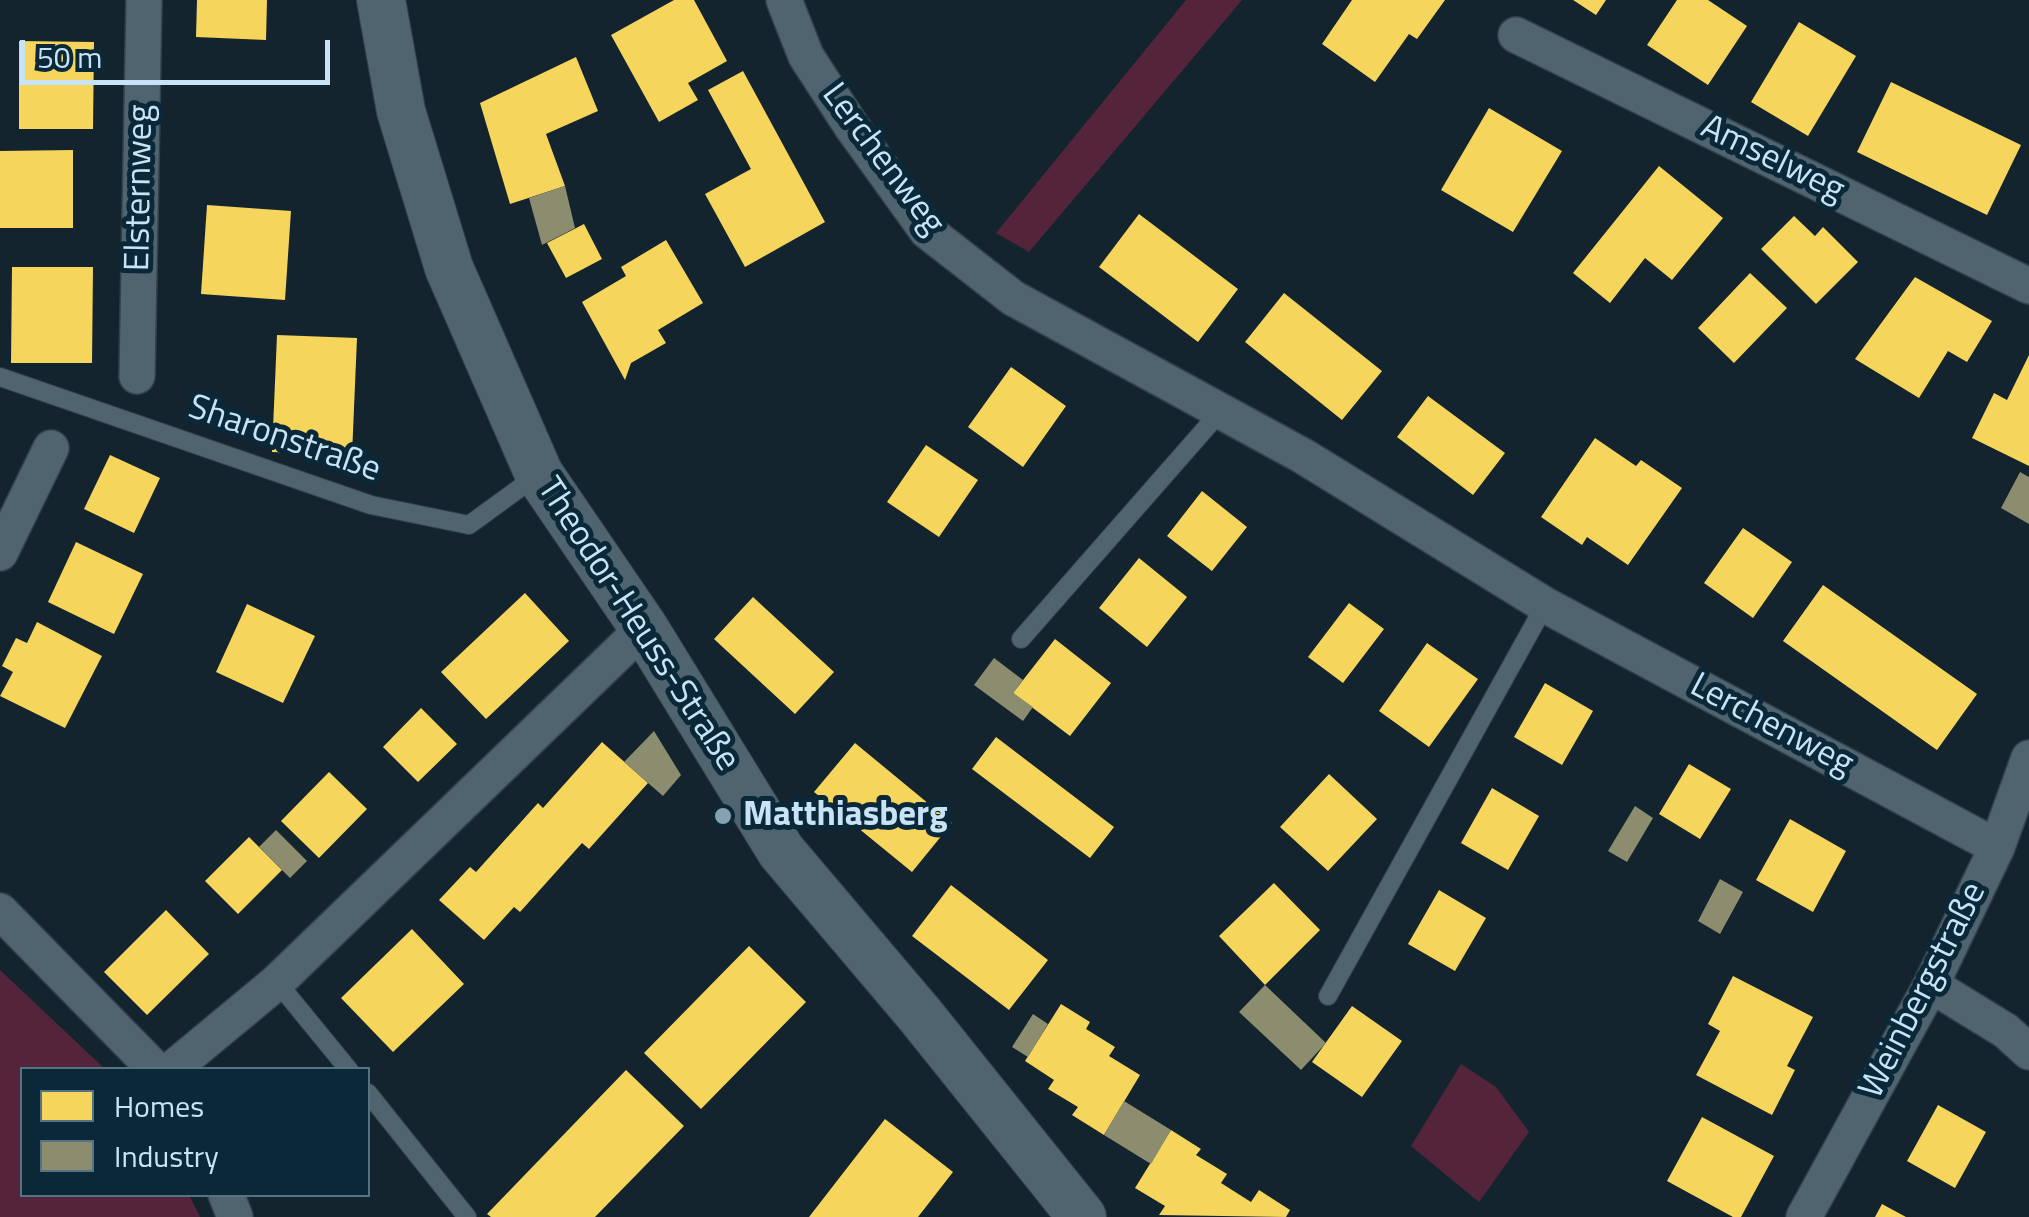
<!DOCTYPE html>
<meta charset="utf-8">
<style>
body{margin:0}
#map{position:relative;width:2029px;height:1217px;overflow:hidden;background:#14242e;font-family:"Titillium Web",sans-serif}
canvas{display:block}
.legend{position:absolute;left:20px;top:1067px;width:350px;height:130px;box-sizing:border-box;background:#0a2838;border:2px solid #567384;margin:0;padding:12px 18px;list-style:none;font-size:30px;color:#c7e3f5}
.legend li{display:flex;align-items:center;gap:20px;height:50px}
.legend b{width:50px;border:2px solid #567384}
.scale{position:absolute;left:20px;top:40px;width:310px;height:45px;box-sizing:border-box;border:5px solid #c7e3f5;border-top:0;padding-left:12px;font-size:30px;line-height:35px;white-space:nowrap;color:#c7e3f5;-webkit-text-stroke:8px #0a2838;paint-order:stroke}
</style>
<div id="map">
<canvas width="2029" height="1217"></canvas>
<ul class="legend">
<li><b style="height:28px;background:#f6d55c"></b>Homes</li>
<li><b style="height:28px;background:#8c8c6e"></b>Industry</li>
</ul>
<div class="scale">50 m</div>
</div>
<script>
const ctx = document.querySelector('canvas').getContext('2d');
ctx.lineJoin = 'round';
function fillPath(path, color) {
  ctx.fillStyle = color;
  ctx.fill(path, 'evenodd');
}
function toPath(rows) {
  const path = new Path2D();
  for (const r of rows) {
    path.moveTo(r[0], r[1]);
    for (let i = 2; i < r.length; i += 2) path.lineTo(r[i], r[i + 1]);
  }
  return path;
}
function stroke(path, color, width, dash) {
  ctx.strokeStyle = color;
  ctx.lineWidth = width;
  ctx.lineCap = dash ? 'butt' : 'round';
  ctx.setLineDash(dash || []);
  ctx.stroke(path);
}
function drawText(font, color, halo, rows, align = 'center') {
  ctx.font = font + ' "Titillium Web",sans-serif';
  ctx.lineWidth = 10;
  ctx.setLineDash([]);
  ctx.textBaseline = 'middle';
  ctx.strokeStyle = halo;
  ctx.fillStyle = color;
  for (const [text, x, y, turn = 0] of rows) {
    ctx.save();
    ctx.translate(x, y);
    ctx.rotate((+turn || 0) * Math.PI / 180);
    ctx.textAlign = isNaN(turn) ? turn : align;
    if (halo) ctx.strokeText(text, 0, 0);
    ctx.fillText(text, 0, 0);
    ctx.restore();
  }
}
fillPath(toPath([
 [1186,0,1242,0,1029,252,996,233],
 [0,970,105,1069,22,1070,22,1194,189,1195,200,1217,0,1217],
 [1461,1064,1496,1087,1529,1132,1479,1202,1411,1146]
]), '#54243b');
fillPath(toPath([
 [197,0,267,0,266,40,196,37],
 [674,0,694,0,727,61,688,83,698,100,659,122,611,35],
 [1352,0,1445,0,1417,39,1409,34,1375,82,1322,44],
 [1573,0,1606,0,1596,15],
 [1677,0,1708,0,1747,26,1708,85,1647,45],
 [1799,22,1856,56,1808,136,1751,102],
 [19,41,94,42,93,129,19,129],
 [576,57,598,111,546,134,565,186,510,204,480,103],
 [743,71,825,222,745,267,705,194,751,169,708,90],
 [1891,82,2021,145,1987,215,1857,152],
 [1489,108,1562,151,1513,232,1441,190],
 [73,150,73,228,0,228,0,151],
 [1659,166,1723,218,1672,280,1645,258,1610,303,1573,273],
 [207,205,291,211,285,300,201,294],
 [1139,214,1238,289,1198,342,1099,267],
 [1794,216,1815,236,1823,227,1858,262,1816,304,1761,249],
 [584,224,602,259,566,278,547,243],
 [666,240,703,303,658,330,666,343,631,363,625,380,582,302,626,276,621,267],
 [12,267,93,267,92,363,11,363],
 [1750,273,1787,308,1734,363,1698,328],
 [1915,277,1992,321,1967,362,1948,351,1919,398,1855,359],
 [1284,293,1382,371,1342,420,1245,342],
 [277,335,357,338,352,455,272,452],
 [2029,355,2029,466,1972,438,1994,393,2007,400],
 [1011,367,1066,406,1023,467,968,427],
 [1428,396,1505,453,1473,495,1397,437],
 [1595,438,1636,466,1641,460,1682,488,1628,565,1587,537,1582,545,1541,517],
 [926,445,978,480,939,537,887,502],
 [110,455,160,478,134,533,84,509],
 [1202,491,1247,527,1212,571,1167,536],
 [1743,528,1792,562,1753,618,1704,583],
 [76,542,143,574,114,634,48,602],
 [1139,558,1187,597,1147,647,1099,608],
 [1823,585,1977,694,1937,750,1783,641],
 [525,593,569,641,486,719,441,672],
 [753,597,834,672,795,714,714,639],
 [1349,603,1384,629,1343,683,1308,657],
 [247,604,315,636,283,703,216,672],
 [37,622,102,656,65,728,0,696,13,672,2,666,16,638,27,643],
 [1055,639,1111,683,1070,736,1013,693],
 [1427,643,1478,679,1429,747,1379,711],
 [1545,683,1593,711,1562,765,1514,737],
 [421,708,457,744,418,782,383,747],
 [996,737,1114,827,1090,858,972,769],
 [602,742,648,783,589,849,582,843,520,912,514,907,484,940,439,900,470,867,476,872,538,803,543,808],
 [855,743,952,823,912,872,814,792],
 [1689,764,1731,789,1700,839,1659,814],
 [329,772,367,809,319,858,281,821],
 [1329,774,1377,819,1328,871,1280,827],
 [1492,788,1539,816,1508,870,1461,843],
 [1790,819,1846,851,1813,912,1756,880],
 [249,837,282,870,238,914,205,881],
 [1274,883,1320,930,1265,985,1219,936],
 [951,885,1048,960,1009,1010,912,936],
 [1439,890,1486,918,1455,971,1408,944],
 [166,910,209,954,147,1015,104,972],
 [412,929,464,984,393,1052,341,998],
 [749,946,806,1002,701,1109,644,1053],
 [1733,976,1813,1017,1787,1066,1795,1070,1772,1115,1696,1075,1720,1031,1708,1024],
 [1061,1004,1090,1022,1086,1029,1115,1047,1109,1056,1140,1075,1104,1135,1072,1115,1078,1107,1048,1089,1054,1080,1025,1061],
 [1352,1006,1402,1041,1362,1097,1312,1062],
 [626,1070,684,1126,595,1217,491,1217,487,1214],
 [1938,1105,1986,1132,1955,1188,1907,1161],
 [1702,1117,1774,1156,1741,1217,1733,1217,1667,1181],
 [885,1119,953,1172,918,1217,809,1217],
 [1171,1130,1201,1149,1196,1155,1227,1174,1221,1183,1251,1202,1259,1190,1290,1210,1286,1217,1159,1215,1165,1206,1135,1188],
 [1882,1204,1906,1217,1875,1217]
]), '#f6d55c');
fillPath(toPath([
 [565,186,575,228,542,245,529,198],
 [2020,472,2029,477,2029,524,2001,508],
 [994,658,1023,680,1013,693,1033,707,1023,721,974,685],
 [654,731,681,775,663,796,624,762],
 [1635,806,1653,818,1627,862,1608,851],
 [276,830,307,861,290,878,259,847],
 [1720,879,1743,892,1720,934,1698,921],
 [1265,985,1326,1043,1301,1070,1239,1012],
 [1033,1014,1048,1024,1028,1057,1012,1047],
 [1124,1101,1171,1130,1151,1164,1104,1135]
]), '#8c8c6e');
const lane = toPath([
 [0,377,371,505,469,525,539,474],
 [1021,639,1220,412],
 [277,982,349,1070],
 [1328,996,1545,605],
 [368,1093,467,1217]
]);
const street = toPath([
 [784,0,806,56,852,127,927,231,1013,298,1303,456,1545,605,1997,847],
 [1516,35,2029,286],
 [137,376,144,0],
 [0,553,51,448],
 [0,911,156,1070],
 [1931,985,2006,1031,2029,1052],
 [171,1070,277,982,644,628],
 [226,1194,235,1217],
 [1804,1217,1931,985,1997,847,2029,758]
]);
const secondary = toPath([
 [381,0,401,111,449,268,539,474,644,628,781,851,920,1015,1082,1217]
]);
stroke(lane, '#33414a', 20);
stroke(street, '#33414a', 38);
stroke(secondary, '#33414a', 50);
stroke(lane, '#50646f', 18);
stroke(street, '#50646f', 35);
stroke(secondary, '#50646f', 48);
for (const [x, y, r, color] of [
 [723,816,10,"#88a0af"]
]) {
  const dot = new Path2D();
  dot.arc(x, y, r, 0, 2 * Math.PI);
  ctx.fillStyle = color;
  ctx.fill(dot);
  stroke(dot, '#0a2838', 4);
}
drawText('35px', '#c7e3f5', '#0a2838', [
 ["Lerchenweg",882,160,53],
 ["Amselweg",1772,160,26],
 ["Elsternweg",141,188,-89],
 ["Sharonstraße",284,440,19],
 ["Theodor-Heuss-Straße",637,625,57],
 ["Lerchenweg",1771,726,28],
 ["Weinbergstraße",1924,991,-63]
]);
drawText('bold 35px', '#c7e3f5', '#0a2838', [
 ["Matthiasberg",743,816]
], 'left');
</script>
